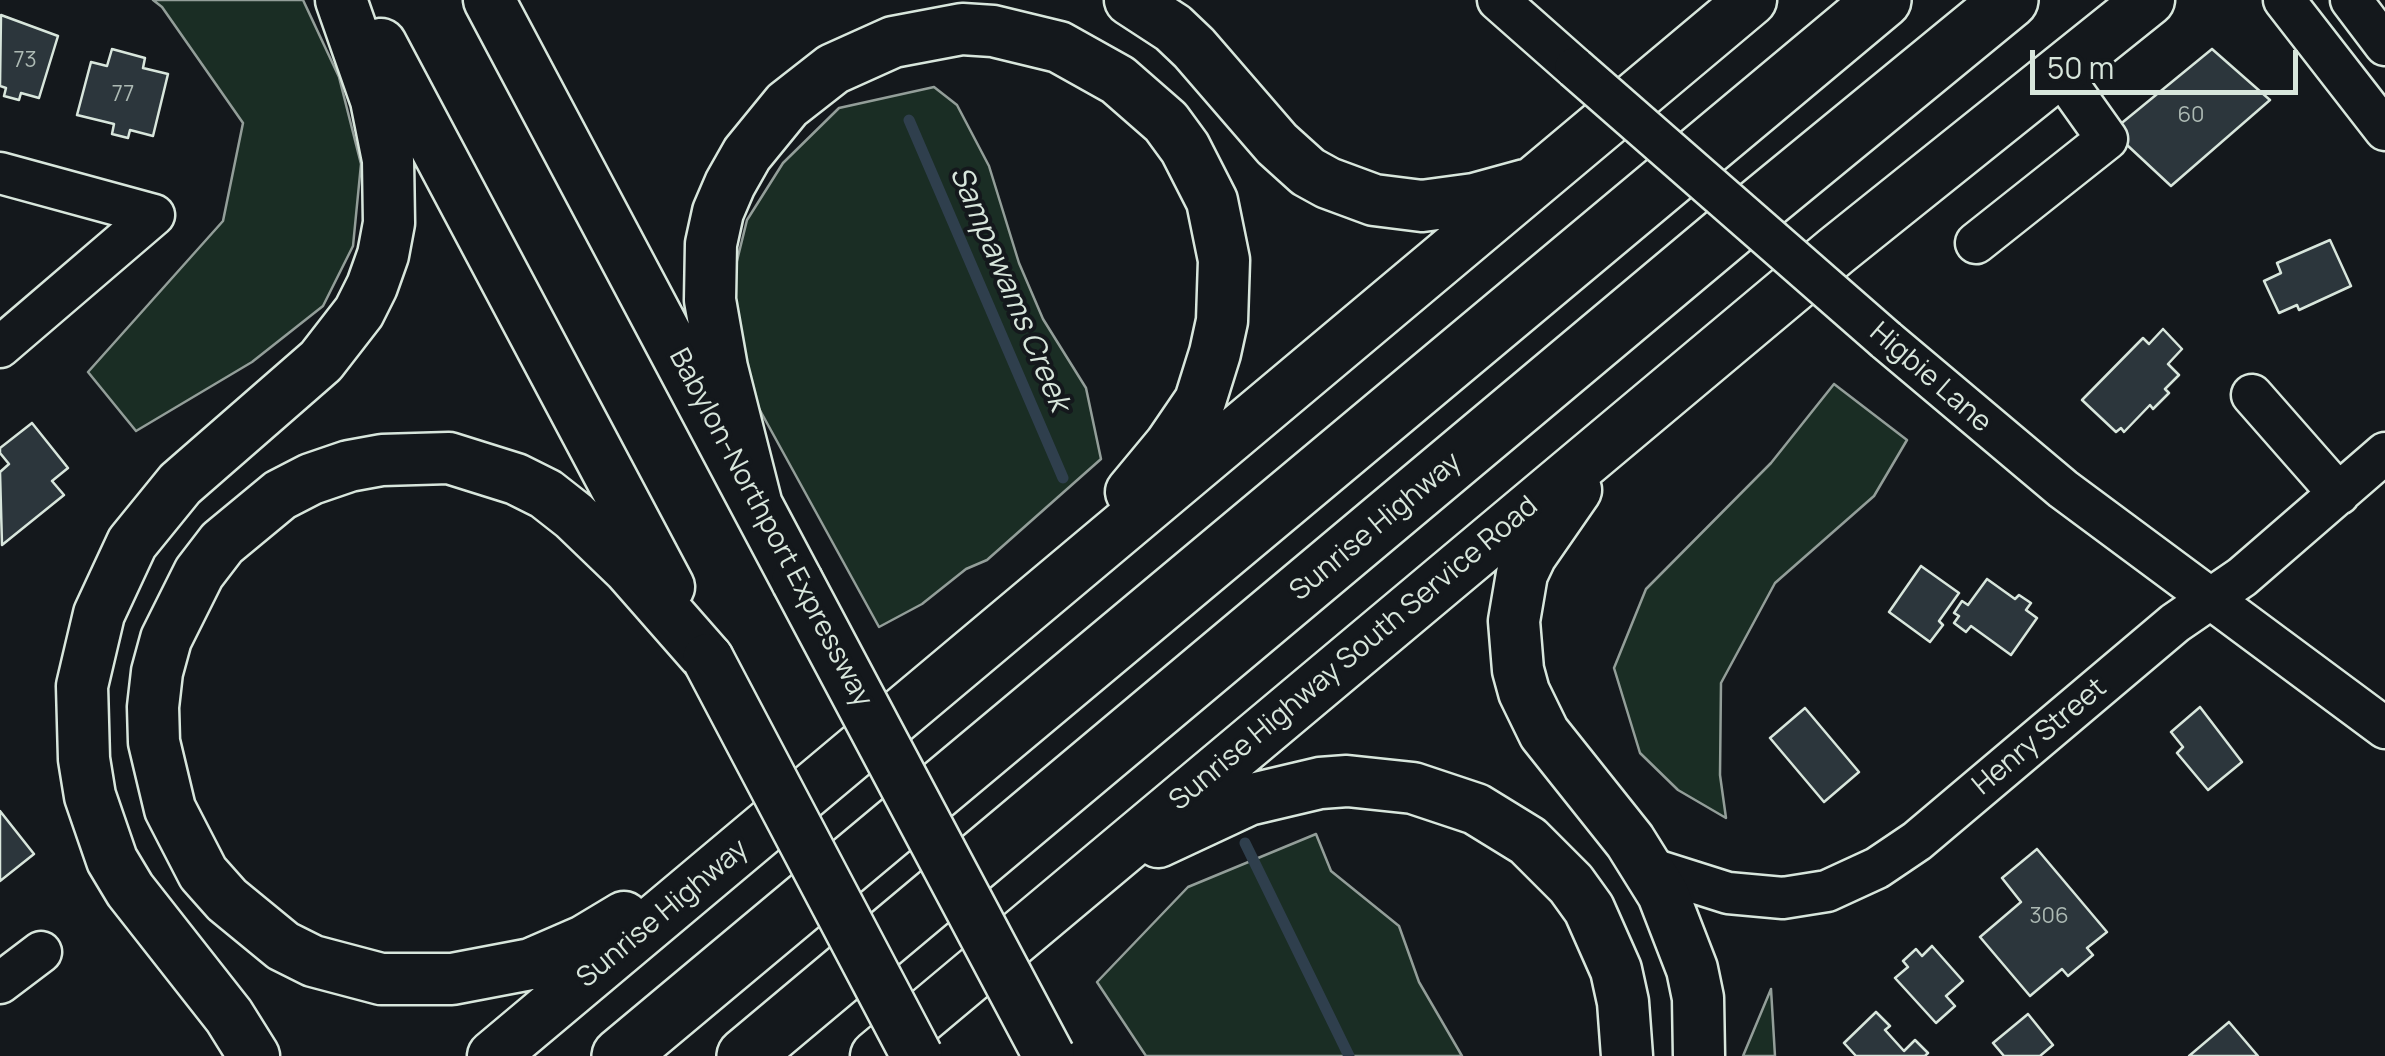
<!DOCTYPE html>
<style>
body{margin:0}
#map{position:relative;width:2385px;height:1056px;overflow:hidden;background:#14181c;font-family:Manrope,sans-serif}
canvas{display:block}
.scale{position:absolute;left:2030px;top:50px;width:268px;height:45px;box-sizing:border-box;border:5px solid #d8e6dc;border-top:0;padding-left:12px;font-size:30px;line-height:35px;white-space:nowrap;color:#d8e6dc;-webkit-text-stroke:8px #14181c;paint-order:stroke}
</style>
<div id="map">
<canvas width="2385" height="1056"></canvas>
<div class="scale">50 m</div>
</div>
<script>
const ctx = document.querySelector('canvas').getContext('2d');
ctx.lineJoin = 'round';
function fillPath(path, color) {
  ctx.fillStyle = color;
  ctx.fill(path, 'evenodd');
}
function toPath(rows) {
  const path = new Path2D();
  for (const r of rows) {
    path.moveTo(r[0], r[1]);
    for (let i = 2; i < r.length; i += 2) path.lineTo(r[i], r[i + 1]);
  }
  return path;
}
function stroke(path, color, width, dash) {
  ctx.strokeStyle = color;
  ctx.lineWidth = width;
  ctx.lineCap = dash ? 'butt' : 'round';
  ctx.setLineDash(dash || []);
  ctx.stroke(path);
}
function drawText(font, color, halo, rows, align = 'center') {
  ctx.font = font + ' Manrope,sans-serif';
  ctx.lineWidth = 8;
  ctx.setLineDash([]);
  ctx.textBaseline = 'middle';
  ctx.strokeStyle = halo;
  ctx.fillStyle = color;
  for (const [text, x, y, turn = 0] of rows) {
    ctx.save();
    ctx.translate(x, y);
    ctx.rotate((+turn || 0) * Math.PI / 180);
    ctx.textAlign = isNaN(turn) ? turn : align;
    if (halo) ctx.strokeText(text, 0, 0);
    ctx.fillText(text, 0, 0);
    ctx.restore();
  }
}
const green = toPath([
 [153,0,303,0,339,77,361,164,353,246,323,306,252,362,136,431,88,372,223,221,243,123,162,7,153,0],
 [934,87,957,105,989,166,1019,263,1043,319,1086,388,1101,459,987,560,966,569,922,604,879,627,745,383,725,332,734,273,747,220,783,163,839,108,934,87],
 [1834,384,1907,440,1874,496,1775,583,1721,683,1720,775,1726,818,1678,790,1640,753,1614,668,1646,589,1771,463,1834,384],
 [1316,834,1331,871,1399,926,1419,982,1462,1056,1146,1056,1097,982,1188,887,1316,834],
 [1771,989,1775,1056,1743,1056,1771,989]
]);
fillPath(green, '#1a2d24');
stroke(green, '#939e99', 2.5);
stroke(toPath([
 [909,120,1063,478],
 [1245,843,1349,1056]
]), '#2f3f4d', 11);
const building = toPath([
 [1,15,58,36,39,98,21,93,19,100,4,96,6,88,0,86,1,15],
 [112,49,145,58,143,68,168,74,153,136,130,130,128,138,112,134,114,124,77,115,91,62,107,66,112,49],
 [2212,49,2270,100,2171,186,2112,131,2212,49],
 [2330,240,2351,286,2299,310,2297,305,2279,313,2264,281,2281,273,2277,263,2330,240],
 [2163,329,2182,349,2168,364,2179,375,2165,389,2169,393,2153,409,2150,405,2124,432,2121,428,2116,432,2082,400,2143,338,2149,344,2163,329],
 [32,423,68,468,52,481,64,495,2,545,0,472,9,464,0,453,0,448,32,423],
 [1921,566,1959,593,1939,621,1943,625,1930,642,1889,612,1921,566],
 [1987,579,2015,599,2019,595,2031,603,2026,610,2037,618,2011,655,1971,626,1966,632,1954,623,1959,616,1954,613,1962,601,1968,605,1987,579],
 [2200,707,2242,762,2208,790,2177,753,2183,747,2171,732,2200,707],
 [1805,708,1859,772,1824,802,1770,738,1805,708],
 [0,811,34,854,0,881,0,811],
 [2037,849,2107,932,2087,948,2093,955,2068,976,2062,969,2030,996,1980,937,2021,902,2002,878,2037,849],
 [1932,946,1963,981,1946,996,1955,1006,1936,1023,1895,978,1908,967,1903,961,1916,949,1922,956,1932,946],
 [1876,1012,1890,1026,1885,1030,1904,1051,1915,1040,1928,1053,1925,1056,1856,1056,1844,1043,1876,1012],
 [2028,1014,2053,1045,2040,1056,2004,1056,1993,1043,2028,1014],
 [2229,1022,2258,1056,2189,1056,2229,1022]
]);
fillPath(building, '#2c363c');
stroke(building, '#d8e6dc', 2.5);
const minor = toPath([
 [1498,0,1575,68],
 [2284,0,2385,130],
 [2351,0,2385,45],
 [0,173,154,215],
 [1976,243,2107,139,2058,70],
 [1886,340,2063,489,2385,728],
 [0,347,154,215],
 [2252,395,2339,494],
 [1649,868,1728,893,1783,898,1827,891,1877,868,1917,841,2175,623,2242,577,2385,453],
 [0,983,41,952]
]);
const major = toPath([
 [489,0,797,581],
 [1130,0,1173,28,1194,48,1277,144,1308,172,1328,183,1374,200,1422,206,1474,199,1525,185],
 [381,44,669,587],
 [1576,490,1531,555,1522,574,1514,621,1518,670,1524,692,1544,733,1630,841,1663,894,1692,969,1698,998,1699,1056],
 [756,502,722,368,710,300,711,244,718,212,730,184,747,154,787,105,833,69,893,42,962,29,993,31,1059,47,1118,80,1166,122,1185,148,1212,201,1224,260,1222,321,1215,353,1200,401,1170,445,1131,492],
 [1158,842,1248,800,1320,783,1347,781,1413,788,1476,809,1528,841,1571,884,1589,909,1616,970,1623,1002,1627,1056],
 [624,917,584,941,531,964,452,979,381,979,313,961,283,946,227,900,203,873,170,809,154,742,153,707,157,672,166,639,199,573,222,543,280,495,311,479,349,466,382,460,449,458,516,479,546,494,574,516,629,569,708,659],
 [254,1056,229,1016,130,890,112,860,90,796,84,759,82,686,99,614,132,543,180,484,321,361,359,312,372,286,383,255,389,223,388,160,376,100,341,0],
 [493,1056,1751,0],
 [876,1056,1836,251,2149,0]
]);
const highway = toPath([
 [620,1056,1883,0],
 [745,1056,1736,225,2010,0]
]);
stroke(minor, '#d8e6dc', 45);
stroke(major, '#d8e6dc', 55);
stroke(highway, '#d8e6dc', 60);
stroke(minor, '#14181c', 40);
stroke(major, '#14181c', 50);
stroke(highway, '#14181c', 55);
const minorBridge = toPath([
 [1575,68,1886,340]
]);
const majorBridge = toPath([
 [797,581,1049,1056],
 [708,659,917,1056]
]);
stroke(minorBridge, '#d8e6dc', 45, []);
stroke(majorBridge, '#d8e6dc', 55, []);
stroke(minorBridge, '#14181c', 40);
stroke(majorBridge, '#14181c', 50);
drawText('22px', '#adbab4', null, [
 ["73",25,61],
 ["77",123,95],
 ["60",2191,116],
 ["306",2049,917]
]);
drawText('28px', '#d8e6dc', '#14181c', [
 ["Higbie Lane",1930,378,41],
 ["Sunrise Highway",1376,527,-40],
 ["Babylon-Northport Expressway",770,528,62],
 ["Sunrise Highway South Service Road",1354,654,-40],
 ["Henry Street",2040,737,-40],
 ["Sunrise Highway",663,914,-40]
]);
drawText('italic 30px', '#d8e6dc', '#14181c', [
 ["Sampawams Creek",1009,289,67]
]);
</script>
